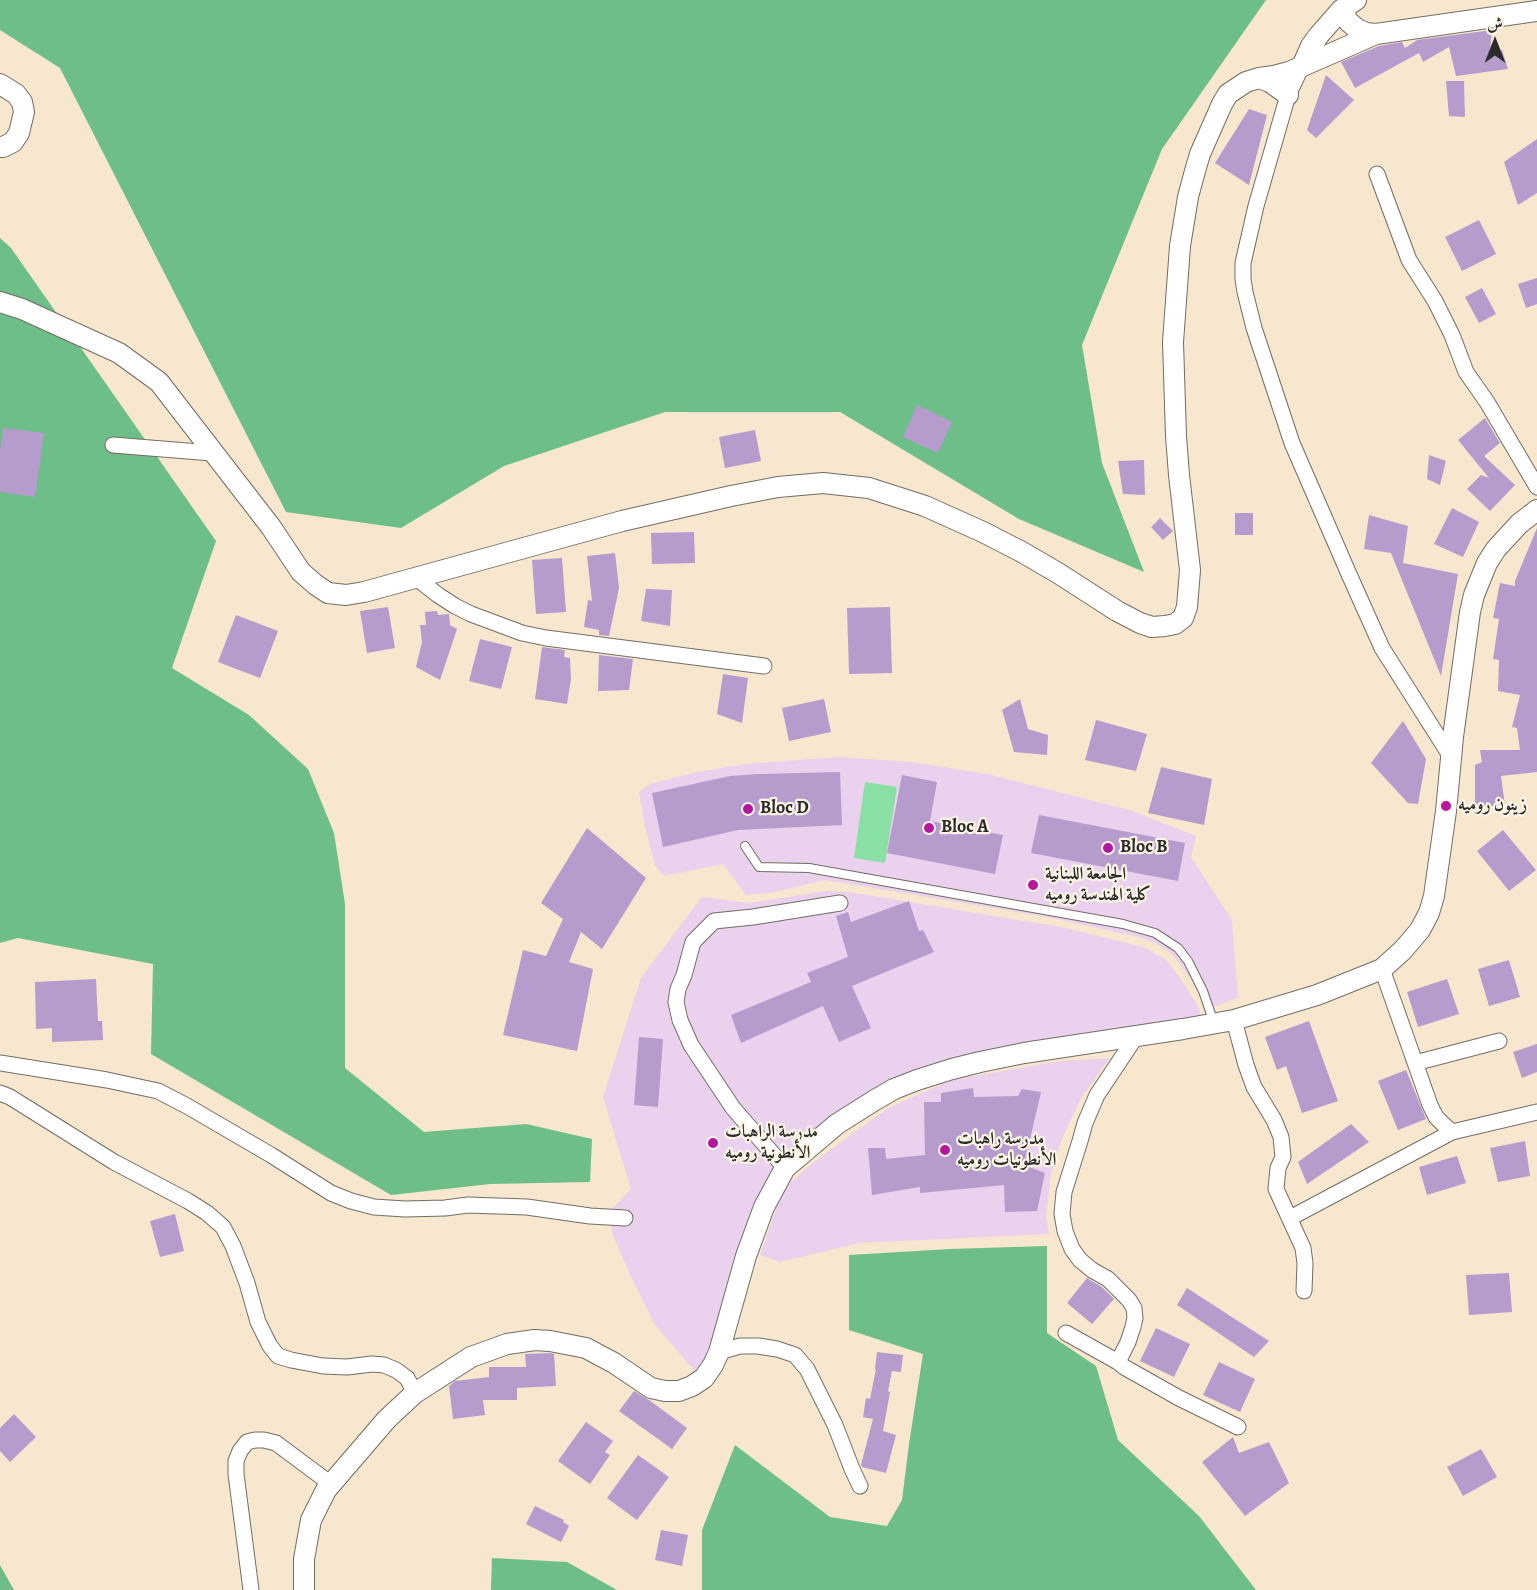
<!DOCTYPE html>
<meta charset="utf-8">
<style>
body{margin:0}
#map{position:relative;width:1537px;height:1590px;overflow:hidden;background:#f7e7cf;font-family:Alegreya,Amiri,serif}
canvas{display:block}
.north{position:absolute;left:1465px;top:12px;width:60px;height:60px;-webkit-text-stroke:4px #fcf5e5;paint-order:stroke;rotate:0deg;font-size:16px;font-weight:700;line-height:24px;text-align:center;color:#2b2b2b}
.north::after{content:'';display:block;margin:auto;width:21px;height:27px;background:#2b2b2b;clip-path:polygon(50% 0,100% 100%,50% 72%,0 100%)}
</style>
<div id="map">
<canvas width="1537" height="1590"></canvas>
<div class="north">ش</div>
</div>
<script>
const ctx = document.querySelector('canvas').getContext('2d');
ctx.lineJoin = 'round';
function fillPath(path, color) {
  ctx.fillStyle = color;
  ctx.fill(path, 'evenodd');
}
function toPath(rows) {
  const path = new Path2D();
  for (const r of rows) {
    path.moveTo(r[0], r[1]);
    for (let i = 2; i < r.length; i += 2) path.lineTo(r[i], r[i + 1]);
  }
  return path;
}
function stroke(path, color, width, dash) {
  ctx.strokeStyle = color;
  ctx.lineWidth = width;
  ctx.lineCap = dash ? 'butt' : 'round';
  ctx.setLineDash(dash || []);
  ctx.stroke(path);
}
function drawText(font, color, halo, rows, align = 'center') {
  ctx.font = font + ' Alegreya,Amiri,serif';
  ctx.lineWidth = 4.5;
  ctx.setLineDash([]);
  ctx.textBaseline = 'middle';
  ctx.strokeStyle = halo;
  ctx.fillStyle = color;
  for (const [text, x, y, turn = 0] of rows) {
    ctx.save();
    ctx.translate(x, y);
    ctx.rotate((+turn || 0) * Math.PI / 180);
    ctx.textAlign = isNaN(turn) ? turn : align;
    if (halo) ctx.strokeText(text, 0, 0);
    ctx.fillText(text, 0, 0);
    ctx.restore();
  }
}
fillPath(toPath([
 [840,757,911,762,987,774,1130,810,1196,836,1191,857,1232,920,1238,998,1207,1009,1190,978,1173,955,1157,944,1139,937,1047,917,825,880,774,892,746,895,723,864,664,876,655,865,645,826,639,792,650,784,698,772,745,764],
 [826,891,850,892,1061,927,1144,947,1166,960,1181,979,1200,1010,1199,1020,919,1075,781,1166,706,1366,694,1370,655,1325,630,1275,612,1233,611,1210,631,1189,603,1097,641,978,702,897,749,903],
 [1110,1058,1081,1098,1062,1139,1051,1174,1046,1216,1049,1234,859,1243,780,1262,760,1255,783,1189,815,1161,888,1108,951,1080,1059,1061]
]), '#ead1ed');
fillPath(toPath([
 [865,782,897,787,885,863,854,858]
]), '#88e0a4');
fillPath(toPath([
 [0,0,1266,0,1162,149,1082,345,1102,463,1144,572,1019,519,840,412,665,412,504,466,401,528,286,512,60,68,0,30],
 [0,238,11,248,216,541,172,668,249,715,308,769,334,833,345,904,345,1068,424,1132,526,1124,592,1139,590,1182,490,1184,391,1195,151,1054,153,964,18,938,0,943],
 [1047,1246,1047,1333,1096,1366,1118,1440,1199,1516,1256,1590,702,1590,702,1530,735,1445,830,1517,887,1526,902,1500,909,1444,923,1354,849,1330,849,1255,950,1249],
 [492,1558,567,1562,617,1590,491,1590],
 [0,1565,14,1590,0,1590]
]), '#6ebe8a');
fillPath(toPath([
 [1492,30,1490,52,1502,50,1508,69,1456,76,1449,47,1423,62,1419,53,1355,88,1341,62,1379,46,1402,42,1405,48,1417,40],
 [1326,75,1354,100,1316,138,1307,130],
 [1446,81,1464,81,1465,117,1449,116],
 [1249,109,1267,115,1249,185,1215,163],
 [1537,139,1537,193,1518,205,1504,162],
 [1479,220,1496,254,1462,271,1445,237],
 [1537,278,1537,304,1526,308,1518,284],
 [1482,288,1496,314,1479,323,1465,297],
 [917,405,952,422,938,453,903,437],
 [1485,418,1500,443,1484,456,1515,485,1490,511,1467,489,1481,475,1489,478,1458,440],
 [3,428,44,433,35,497,0,492,0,452],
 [755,430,761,461,725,468,719,437],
 [1429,455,1446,461,1440,485,1427,479],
 [1144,460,1145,495,1123,494,1118,461],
 [1452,508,1479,522,1463,557,1434,544],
 [1235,513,1253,513,1253,535,1235,535],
 [1369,515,1408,526,1403,563,1458,574,1441,676,1391,553,1364,549],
 [1160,518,1173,531,1163,540,1151,527],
 [1537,528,1537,772,1501,776,1505,806,1475,806,1475,765,1482,762,1480,750,1520,750,1517,728,1512,727,1520,695,1498,691,1499,660,1493,659,1499,619,1493,618,1500,583,1515,586,1515,581],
 [694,532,695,563,652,564,651,533],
 [615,553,619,588,609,636,599,635,599,630,584,627,588,600,592,601,587,556],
 [562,558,566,612,536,614,532,560],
 [646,589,672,590,670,626,641,621],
 [388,607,395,648,367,653,360,611],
 [890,607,892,673,849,674,847,608],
 [437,611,438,615,449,614,450,625,457,629,440,680,416,667,422,642,420,625,426,625,425,612],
 [236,615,278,631,260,678,218,662],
 [480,639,512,647,501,689,469,681],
 [542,647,565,650,564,657,570,658,571,679,567,704,535,699],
 [599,655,633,659,629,690,598,691],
 [723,674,748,678,742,723,717,714],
 [824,699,831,732,789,741,782,708],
 [1020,699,1028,729,1048,735,1047,755,1014,752,1002,710],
 [1096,720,1147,734,1136,771,1085,760],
 [1403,721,1426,759,1418,804,1408,803,1371,763],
 [1161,767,1212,779,1204,825,1148,813],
 [840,772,842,825,738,830,663,847,652,793,730,776,758,774],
 [902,775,937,782,930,821,1003,835,995,874,887,853],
 [1039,815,1185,843,1178,881,1031,853],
 [587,828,646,878,602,949,581,932,569,962,593,969,577,1051,503,1035,523,950,546,956,563,919,541,903],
 [1503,830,1536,870,1509,891,1477,851],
 [909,901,919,931,923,930,934,952,852,986,871,1028,839,1042,823,1006,741,1043,731,1015,811,982,807,973,848,957,836,916,848,912,851,922],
 [1509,960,1520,997,1489,1006,1478,969],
 [96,979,98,1021,102,1021,103,1040,52,1042,52,1028,36,1029,35,982],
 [1447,979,1459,1014,1418,1027,1407,992],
 [1309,1021,1338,1101,1302,1113,1286,1066,1277,1070,1265,1037],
 [639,1037,663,1039,658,1107,634,1105],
 [1537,1044,1537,1072,1522,1078,1513,1052],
 [1406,1070,1426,1119,1398,1130,1378,1081],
 [973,1088,974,1097,1018,1096,1022,1089,1041,1092,1024,1165,1045,1173,1037,1211,1005,1212,1004,1185,920,1193,920,1187,872,1195,868,1148,885,1148,886,1159,925,1155,924,1102,941,1102,941,1093],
 [1351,1124,1369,1142,1307,1184,1298,1162],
 [1525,1141,1530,1176,1498,1182,1490,1148],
 [1457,1156,1466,1183,1427,1195,1419,1167],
 [175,1214,184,1251,160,1257,150,1221],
 [1509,1273,1512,1312,1469,1315,1466,1275],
 [1087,1278,1102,1287,1114,1299,1092,1324,1067,1303],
 [1187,1288,1269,1341,1254,1357,1177,1305],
 [1156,1328,1190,1344,1174,1377,1140,1361],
 [877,1352,903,1355,901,1372,892,1371,888,1391,890,1392,883,1431,896,1435,886,1473,862,1467,861,1465,873,1419,863,1417,866,1398,870,1399,876,1369,875,1369],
 [550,1353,554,1354,556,1386,517,1388,517,1400,483,1400,485,1415,453,1419,449,1386,455,1381,489,1377,489,1367,526,1367,525,1354],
 [1219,1362,1255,1379,1240,1412,1203,1395],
 [634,1391,649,1400,687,1428,672,1449,619,1411],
 [14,1414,36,1437,10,1462,0,1451,0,1428],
 [586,1422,613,1441,605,1452,610,1455,590,1484,558,1461],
 [1233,1437,1239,1453,1269,1442,1289,1483,1245,1516,1202,1462],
 [1481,1449,1497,1477,1463,1496,1447,1467],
 [638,1455,669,1477,637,1520,607,1498],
 [535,1506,564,1520,563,1522,569,1526,561,1542,526,1524],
 [661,1530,688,1535,682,1566,655,1560]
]), '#b59ccd');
const service = toPath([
 [745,846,759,867,809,868,1123,924,1155,933,1178,948,1188,961,1203,991,1214,1023]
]);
const minor = toPath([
 [1302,66,1288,95,1256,206,1243,263,1243,279,1245,292,1254,328,1292,443,1348,572,1382,648,1451,757],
 [1377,174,1409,260,1435,301,1452,335,1466,372,1487,402,1537,487],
 [113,445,212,453],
 [415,577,438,595,455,606,471,614,522,633,546,638,764,666],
 [1382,969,1430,1105,1436,1117,1444,1125,1452,1132,1537,1112],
 [1234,1020,1246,1065,1254,1087,1274,1120,1281,1137,1283,1157,1278,1168,1276,1189,1303,1248,1305,1263,1304,1291],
 [1137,1035,1097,1095,1085,1123,1080,1141,1064,1192,1062,1214,1065,1231,1072,1249,1080,1260,1092,1270,1108,1279,1129,1300,1134,1308,1135,1318,1133,1327,1128,1342,1118,1362,1124,1367,1179,1398,1238,1427],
 [0,1063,107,1080,158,1091,187,1106,271,1155,331,1193,351,1201,374,1207,405,1209,445,1208,468,1205,527,1207,590,1216,625,1218],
 [1415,1063,1499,1041],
 [0,1093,10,1097,114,1162,188,1201,207,1213,223,1227,233,1246,247,1283,258,1322,270,1346,278,1356,291,1360,323,1366,347,1367,372,1364,384,1365,396,1370,407,1378,415,1393],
 [785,1168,733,1108,691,1045,680,1020,676,1002,678,989,684,975,693,942,714,921,753,917,840,903],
 [1290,1218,1452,1132],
 [1066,1333,1118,1362],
 [719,1352,740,1346,758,1346,777,1349,795,1355,807,1369,835,1425,852,1469,860,1486],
 [251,1590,236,1474,236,1461,240,1451,247,1442,255,1440,264,1440,276,1443,331,1484]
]);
const tertiary = toPath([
 [1341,10,1349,22,1357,29,1366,33,1376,34],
 [1302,66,1311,46,1319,35,1341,10,1356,0],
 [1259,78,1270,82,1288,95],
 [0,84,16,94,22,102,24,112,19,133,13,142,3,147,0,147],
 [0,302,22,309,119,353,159,382,271,527,301,572,316,585,328,593,346,595,364,592,622,521,731,496,778,487,823,483,869,488,925,506,983,532,1022,552,1058,573,1117,611,1140,623,1152,627,1165,626,1175,624,1183,618,1187,607,1190,570,1179,475,1176,436,1173,342,1180,246,1188,197,1195,171,1200,154,1222,104,1228,94,1246,82,1259,78,1274,76,1289,72,1376,34,1537,11],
 [304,1590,304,1559,311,1520,326,1490,387,1419,415,1393,471,1357,507,1344,535,1340,550,1341,586,1348,614,1363,651,1388,665,1391,679,1391,692,1386,704,1378,713,1365,719,1352,746,1256,764,1207,785,1168,837,1124,875,1100,894,1089,917,1080,952,1069,980,1062,1024,1053,1183,1029,1234,1020,1317,995,1382,969,1403,950,1420,930,1429,913,1434,896,1446,811,1453,737,1470,612,1474,595,1487,563,1496,549,1519,524,1537,510]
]);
stroke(service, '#726d64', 10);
stroke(minor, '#726d64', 17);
stroke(tertiary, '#726d64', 22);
stroke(service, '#fff', 8);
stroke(minor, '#fff', 15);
stroke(tertiary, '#fff', 20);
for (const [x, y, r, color] of [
 [1446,806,6,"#b5179e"],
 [748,809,6,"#b5179e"],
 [929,828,6,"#b5179e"],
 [1108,848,6,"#b5179e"],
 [1033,885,6,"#b5179e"],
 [713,1143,6,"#b5179e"],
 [945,1150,6,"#b5179e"]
]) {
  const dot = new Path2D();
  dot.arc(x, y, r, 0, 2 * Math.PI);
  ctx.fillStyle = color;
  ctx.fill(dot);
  stroke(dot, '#fcf5e5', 2);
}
drawText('bold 18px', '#2b2b2b', '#fcf5e5', [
 ["زينون روميه",1458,806],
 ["Bloc D",760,809],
 ["Bloc A",941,828],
 ["Bloc B",1120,848],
 ["الجامعة اللبنانية",1045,875],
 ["كلية الهندسة روميه",1045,896],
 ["مدرسة الراهبات",725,1133],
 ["الأنطونية روميه",725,1154],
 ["مدرسة راهبات",957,1140],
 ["الأنطونيات روميه",957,1161]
], 'left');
</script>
